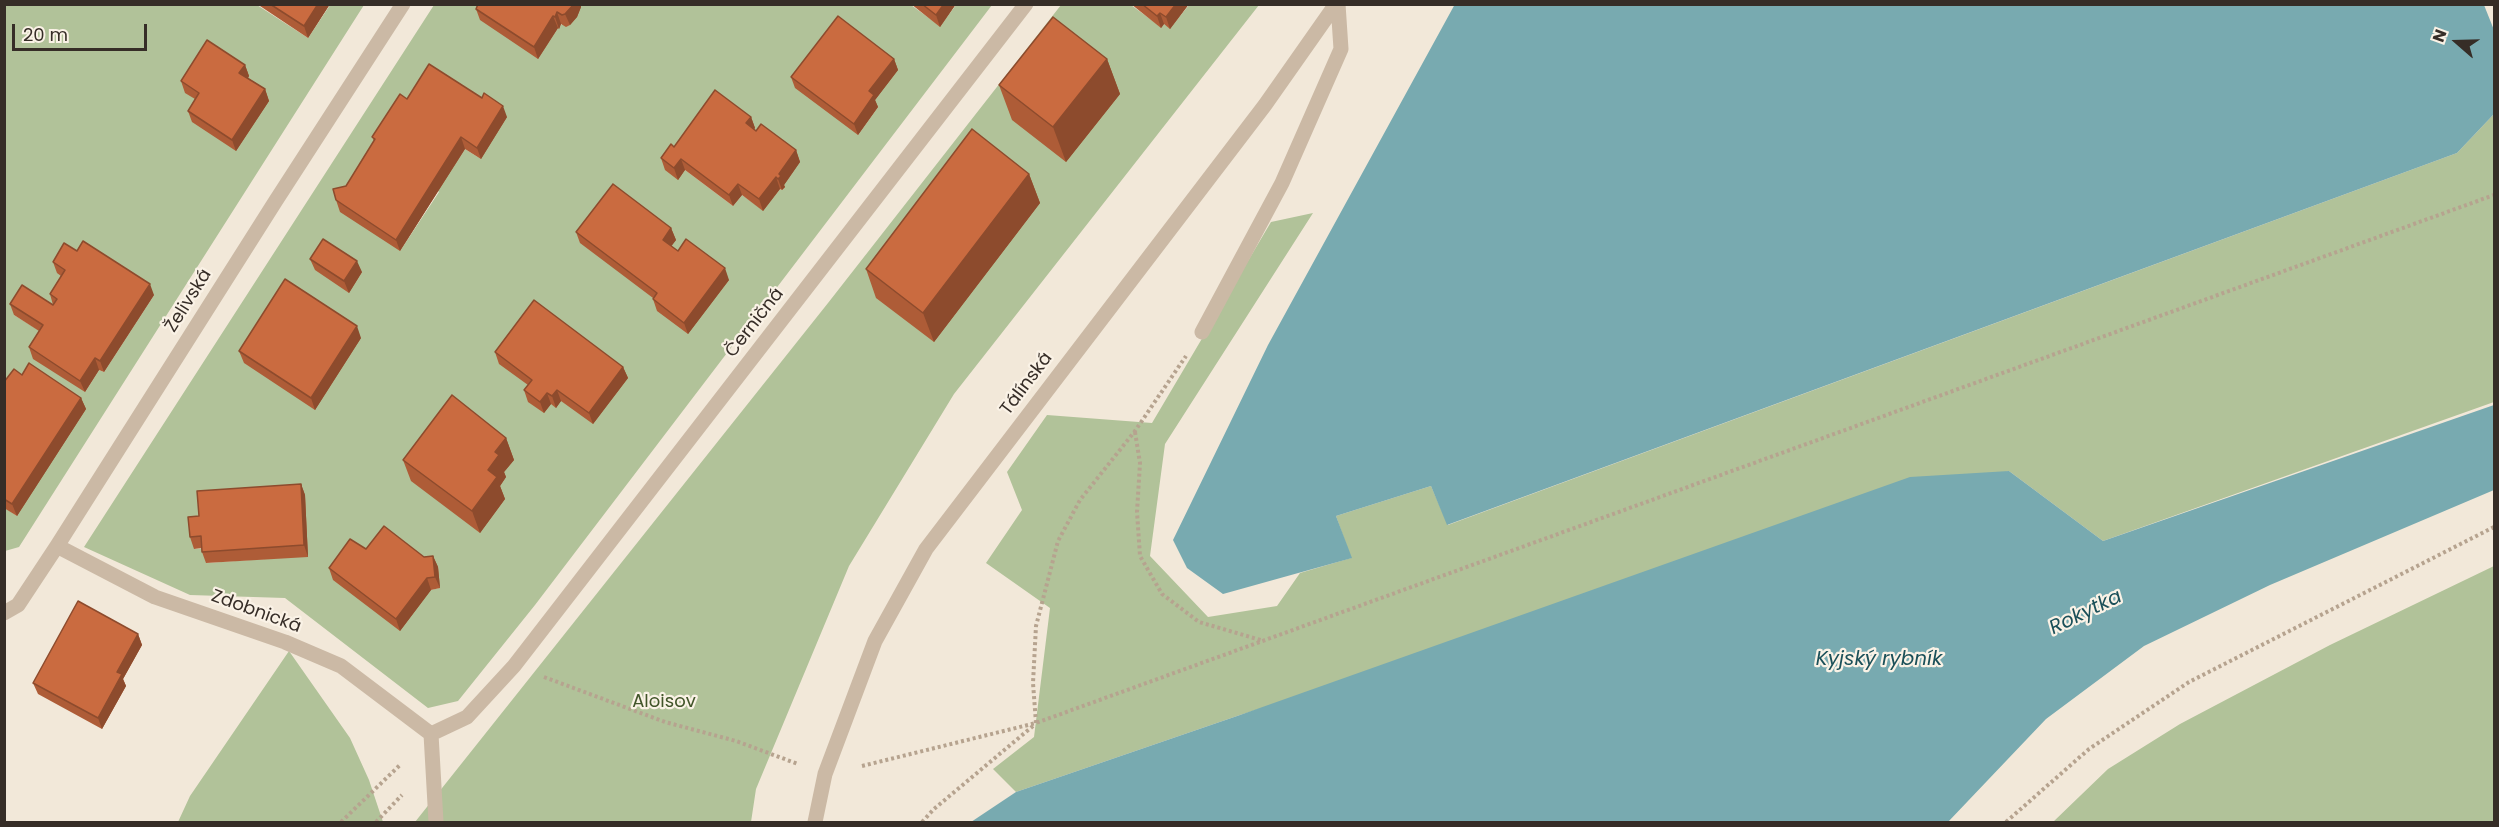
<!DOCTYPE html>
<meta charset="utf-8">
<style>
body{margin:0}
#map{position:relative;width:2499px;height:827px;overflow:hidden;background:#f2e8d9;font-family:Poppins,sans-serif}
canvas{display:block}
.frame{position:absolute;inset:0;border:6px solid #362d27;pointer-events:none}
.north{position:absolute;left:2427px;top:12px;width:60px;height:60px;-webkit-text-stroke:4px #faf2e6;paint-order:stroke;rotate:290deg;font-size:16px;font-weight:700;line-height:24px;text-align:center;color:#362d27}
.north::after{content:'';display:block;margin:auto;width:21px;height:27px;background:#362d27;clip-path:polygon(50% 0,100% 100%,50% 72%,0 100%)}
.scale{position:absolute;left:12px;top:24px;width:135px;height:27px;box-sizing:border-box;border:3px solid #362d27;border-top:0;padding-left:8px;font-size:18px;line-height:21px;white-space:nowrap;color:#362d27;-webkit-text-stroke:4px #faf2e6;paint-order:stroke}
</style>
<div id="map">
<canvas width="2499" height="827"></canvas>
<div class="frame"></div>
<div class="north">N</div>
<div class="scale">20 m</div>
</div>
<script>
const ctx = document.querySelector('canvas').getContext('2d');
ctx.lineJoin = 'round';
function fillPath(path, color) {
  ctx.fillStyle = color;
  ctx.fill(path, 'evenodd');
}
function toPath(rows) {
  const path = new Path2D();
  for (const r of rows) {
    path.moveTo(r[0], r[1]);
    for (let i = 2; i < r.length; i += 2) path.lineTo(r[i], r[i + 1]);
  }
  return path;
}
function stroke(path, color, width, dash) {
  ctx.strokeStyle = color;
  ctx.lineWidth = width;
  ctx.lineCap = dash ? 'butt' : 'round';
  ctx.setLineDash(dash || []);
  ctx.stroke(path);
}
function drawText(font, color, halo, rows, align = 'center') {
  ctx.font = font + ' Poppins,sans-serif';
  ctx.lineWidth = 4.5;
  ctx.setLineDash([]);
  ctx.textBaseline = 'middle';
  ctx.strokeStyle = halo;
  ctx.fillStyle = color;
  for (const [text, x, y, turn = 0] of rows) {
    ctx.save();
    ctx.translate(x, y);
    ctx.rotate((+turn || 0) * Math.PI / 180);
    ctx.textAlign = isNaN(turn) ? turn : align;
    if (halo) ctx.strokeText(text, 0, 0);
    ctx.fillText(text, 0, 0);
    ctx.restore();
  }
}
fillPath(toPath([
 [5,5,257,5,308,38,330,5,364,5,19,547,5,551,5,508,17,516,5,399],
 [69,281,154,295,104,372,99,370,85,392,48,336,14,315,54,305],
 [434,5,490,5,538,58,558,28,581,5,911,5,940,26,956,5,992,5,535,605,458,701,428,708,285,598,190,595,84,547],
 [842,28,873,103,878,107,858,135],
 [404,106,481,159,465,149,438,189],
 [379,152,439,192,400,251],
 [675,156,784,188,782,190,780,189,763,210,742,195,733,206,685,170,678,179],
 [617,195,675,240,667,252,662,304],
 [204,527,308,556,207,563,205,548,195,549],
 [370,561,439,588,431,590],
 [1061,5,1131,5,1161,27,1164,24,1170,28,1189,5,1259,5,954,394,849,566,756,789,751,822,415,822,828,303],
 [2494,114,2494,402,2103,541,2009,471,1240,715,1016,792,993,769,1034,737,1050,608,986,563,1022,510,1007,472,1047,415,1152,423,1271,222,1313,213,1165,444,1150,556,1208,617,1277,606,1300,573,1351,558,1336,516,1431,486,1448,525,2457,153],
 [2494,566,2494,822,2053,822,2108,769,2180,724,2330,645],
 [289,651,350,738,369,780,383,822,178,822,190,796]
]), '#b1c299');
fillPath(toPath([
 [1455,4,2484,5,2494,30,2494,114,2457,153,1447,525,1431,486,1336,516,1352,558,1223,594,1187,568,1173,540,1268,345],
 [2494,405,2494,490,2270,585,2144,646,2046,719,1948,822,971,822,1016,792,1240,715,1910,477,2009,471,2103,541]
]), '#78aab0');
stroke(toPath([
 [1135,432,1140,463,1137,512,1140,556,1162,594,1199,622,1264,641],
 [544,677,665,722,736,741,798,764],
 [1036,723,1033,683,1036,626,1058,541,1080,500,1135,431,1186,356],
 [862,766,1036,723,2494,195],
 [341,822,401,764],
 [376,822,402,795],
 [922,822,934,809,1033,726],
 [2006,822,2089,749,2189,682,2494,527]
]), '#b6a38f', 4, [3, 3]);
stroke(toPath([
 [1202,332,1282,183,1341,49,1338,4],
 [57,546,155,597,285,642,341,666,431,734],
 [4,613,18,605,57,546,275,202,403,4],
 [431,734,467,717,514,666,1026,4],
 [431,734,436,822],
 [815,822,825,774,875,641,926,549,1265,105,1336,4]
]), '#cbb9a5', 15);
fillPath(toPath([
 [257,4,330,4,308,38],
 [478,4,581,4,581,7,577,17,570,25,566,27,561,24,559,29,558,28,538,59,480,20,476,9],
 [911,4,956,4,940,27],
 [1131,4,1189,4,1170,29,1164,24,1161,28],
 [894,59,898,70,875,100,878,107,858,135,795,88,791,77],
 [1107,59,1120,94,1066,162,1012,120,999,85],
 [245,65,249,76,248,78,265,89,269,101,236,151,192,122,188,111,195,99,185,93,181,81],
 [407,99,507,117,481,159,465,149,400,251,340,212,336,200,346,186,374,141,372,137],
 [751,117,755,128,754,129,796,150,800,162,784,185,785,187,782,190,780,189,763,211,742,195,733,206,685,170,678,180,665,170,661,158,674,147],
 [1029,174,1040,203,934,342,876,298,866,269],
 [671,228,676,240,671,246,678,251,729,280,688,334,657,311,653,299,653,298,580,243,576,232],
 [77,251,154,295,104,372,99,370,85,392,33,359,29,347,39,331,14,315,10,304,53,305,50,294,61,276,57,273,53,262],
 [310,259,362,272,349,293,315,270],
 [361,338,315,410,244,363,239,351],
 [495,352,623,367,628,378,593,424,561,401,556,408,551,404,544,413,528,402,524,390,528,385,499,364],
 [22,375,81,398,86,409,17,516,4,508,4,382],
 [506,438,514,460,504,472,506,477,500,486,505,499,480,533,411,481,403,460],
 [301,484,305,495,308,557,206,563,202,552,202,548,194,549,190,537,199,516],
 [366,549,424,557,433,556,438,567,440,588,431,590,400,631,333,580,329,568],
 [138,634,142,645,123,679,126,686,102,729,38,694,33,683]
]), '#ae5c37');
fillPath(toPath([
 [318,4,330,4,308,38,304,26],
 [574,4,581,4,581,7,577,17,570,25,565,14],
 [944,4,956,4,940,27,936,15],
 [1176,4,1189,4,1170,29,1166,17],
 [557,12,561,24,559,29,555,17],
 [1160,13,1164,24,1161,28,1157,16],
 [553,16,558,28,538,59,534,47],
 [894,59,898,70,875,100,878,107,858,135,854,124,869,91],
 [1107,59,1120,94,1066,162,1053,127],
 [245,65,249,76,244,85,239,73],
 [265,89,269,101,236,151,232,140],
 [503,106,507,117,481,159,477,148],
 [751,117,755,128,750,135,746,123],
 [461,137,465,149,400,251,396,240],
 [796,150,800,162,784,185,785,187,782,190,778,179,779,174],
 [681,159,685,170,678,180,674,168],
 [1029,174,1040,203,934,342,923,313],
 [776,177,780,189,763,211,759,199],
 [738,184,742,195,733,206,729,195],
 [671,228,676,240,667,252,663,240],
 [357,261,362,272,349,293,344,281],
 [725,268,729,280,688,334,684,323],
 [150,284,154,295,104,372,100,361],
 [357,326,361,338,315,410,311,398],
 [95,358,99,370,85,392,80,381],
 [623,367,628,378,593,424,589,413],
 [557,390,561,401,556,408,552,396],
 [547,393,551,404,544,413,540,402],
 [81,398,86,409,17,516,12,504],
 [506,438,514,460,504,472,506,477,500,486,505,499,480,533,472,511,495,452],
 [301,484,305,495,308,557,304,545],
 [433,556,438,567,440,588,435,577],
 [427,578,431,590,400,631,396,619],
 [138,634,142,645,123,679,126,686,102,729,98,718,117,672]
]), '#8d4b2d');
const building = toPath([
 [270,4,318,4,304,26,270,4],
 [478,4,574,4,565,14,562,15,557,12,555,17,553,16,534,47,476,9,478,4],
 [922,4,944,4,936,15,922,4],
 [1142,4,1176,4,1166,17,1160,13,1157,16,1142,4],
 [838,16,894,59,869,91,874,95,854,124,791,77,838,16],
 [1053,17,1107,59,1053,127,999,85,1053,17],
 [207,40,245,65,239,73,265,89,232,140,188,111,199,93,181,81,207,40],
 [429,64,482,98,484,93,503,106,477,148,461,137,396,240,336,200,333,189,346,186,375,139,372,137,400,94,407,99,429,64],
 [715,90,751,117,746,123,756,131,761,124,796,150,779,174,781,176,778,179,776,177,759,199,738,184,729,195,681,159,674,168,661,158,671,144,674,147,715,90],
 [972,129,1029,174,923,313,866,269,972,129],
 [613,184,671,228,663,240,678,251,686,239,725,268,684,323,653,299,657,293,576,232,613,184],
 [323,239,357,261,344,281,310,259,323,239],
 [83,241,150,284,100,361,95,358,80,381,29,347,43,325,10,304,22,285,53,305,57,299,50,294,65,270,53,262,64,243,77,251,83,241],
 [285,279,357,326,311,398,239,351,285,279],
 [534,300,623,367,589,413,557,390,552,396,547,393,540,402,524,390,532,380,495,352,534,300],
 [29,363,81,398,12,504,4,499,4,382,14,369,22,375,29,363],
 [452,395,506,438,495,452,499,455,488,470,497,477,472,511,403,460,452,395],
 [301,484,304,545,202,552,201,536,190,537,188,517,199,516,197,491,301,484],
 [384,526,424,557,433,556,435,577,427,578,396,619,329,568,350,539,366,549,384,526],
 [78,601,138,634,117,672,122,674,98,718,33,683,78,601]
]);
fillPath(building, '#ca6b40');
stroke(building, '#8d4b2d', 1.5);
drawText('18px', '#362d27', '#faf2e6', [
 ["Želivská",189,301,-58],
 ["Černičná",755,323,-52],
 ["Tálínská",1027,384,-53],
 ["Zdobnická",256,612,20]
]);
drawText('18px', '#42552a', '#faf2e6', [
 ["Aloisov",664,702]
]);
drawText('italic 20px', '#1b5059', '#faf2e6', [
 ["Rokytka",2086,613,-26],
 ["Kyjský rybník",1879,660]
]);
</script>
